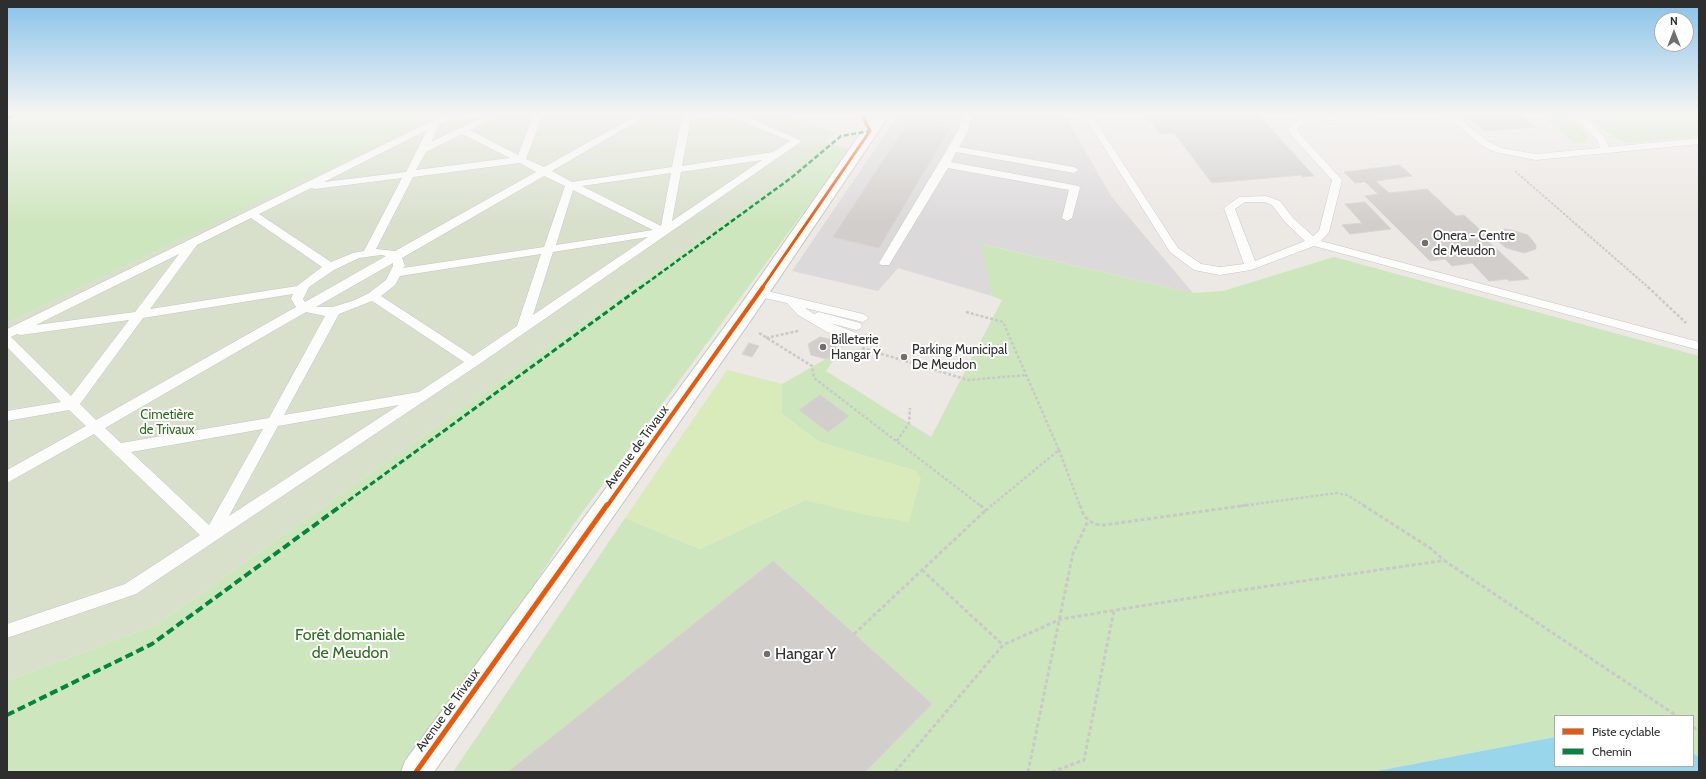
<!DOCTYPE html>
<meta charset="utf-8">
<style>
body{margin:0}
#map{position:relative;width:1706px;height:779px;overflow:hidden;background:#ece8e4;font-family:Cabin,sans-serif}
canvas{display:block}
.frame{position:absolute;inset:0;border:8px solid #2e2e2e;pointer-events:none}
.legend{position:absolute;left:1554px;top:715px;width:140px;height:52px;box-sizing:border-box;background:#fff;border:1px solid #ababab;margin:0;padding:5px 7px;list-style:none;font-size:12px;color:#2e2e2e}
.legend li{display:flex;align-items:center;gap:8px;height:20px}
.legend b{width:20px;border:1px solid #ababab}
.north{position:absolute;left:1654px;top:12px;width:40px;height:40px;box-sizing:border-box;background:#fff;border:1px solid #ababab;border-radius:50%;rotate:0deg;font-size:11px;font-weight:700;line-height:16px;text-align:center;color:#2e2e2e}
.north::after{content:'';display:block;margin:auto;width:14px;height:18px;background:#706f6e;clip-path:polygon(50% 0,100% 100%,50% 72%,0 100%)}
</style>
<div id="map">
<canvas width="1706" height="779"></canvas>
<div class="frame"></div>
<ul class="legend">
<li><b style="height:5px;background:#e8590c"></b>Piste cyclable</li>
<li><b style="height:5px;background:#00873e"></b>Chemin</li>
</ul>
<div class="north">N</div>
</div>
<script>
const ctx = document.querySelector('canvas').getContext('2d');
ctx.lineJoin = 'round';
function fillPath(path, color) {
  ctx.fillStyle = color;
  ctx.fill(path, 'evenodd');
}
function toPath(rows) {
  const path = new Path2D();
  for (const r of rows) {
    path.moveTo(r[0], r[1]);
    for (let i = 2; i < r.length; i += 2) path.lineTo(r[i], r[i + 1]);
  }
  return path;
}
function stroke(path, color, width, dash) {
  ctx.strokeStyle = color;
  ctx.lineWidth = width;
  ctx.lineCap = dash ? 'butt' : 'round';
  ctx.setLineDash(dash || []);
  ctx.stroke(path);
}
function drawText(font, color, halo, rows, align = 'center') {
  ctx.font = font + ' Cabin,sans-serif';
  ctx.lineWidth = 4;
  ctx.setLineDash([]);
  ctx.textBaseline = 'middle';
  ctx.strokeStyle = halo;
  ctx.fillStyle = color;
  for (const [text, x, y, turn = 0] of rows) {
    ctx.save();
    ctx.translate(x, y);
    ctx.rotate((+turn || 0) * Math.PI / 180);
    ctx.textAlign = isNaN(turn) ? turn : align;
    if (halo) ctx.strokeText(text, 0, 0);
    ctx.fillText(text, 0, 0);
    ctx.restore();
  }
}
fillPath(toPath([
 [899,114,1064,114,1111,196,1193,293,982,244,992,296,898,268,878,291,792,271]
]), '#dcd9db');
fillPath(toPath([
 [7,114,441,114,7,323],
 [1596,114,1695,114,1699,116,1699,136,1633,143,1624,142,1615,138,1584,115],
 [1567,116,1586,132,1588,137,1584,144,1575,143,1563,134,1566,133,1561,132,1544,118],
 [825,142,850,149,573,525,496,642,425,772,7,772,7,681,158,624,784,180],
 [981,244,1193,293,1223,291,1334,257,1699,356,1699,757,1693,753,1693,716,1555,716,1555,737,1372,772,453,772,625,518,700,549,805,500,916,471,819,442,782,414,782,384,826,359,845,343,826,371,931,437,1002,300,992,296]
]), '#cee6be');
fillPath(toPath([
 [439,114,785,114,836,133,784,180,158,624,7,681,7,323]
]), '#d8e0cc');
fillPath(toPath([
 [727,370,782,384,782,414,819,442,916,471,921,479,909,522,865,515,804,500,700,549,625,518]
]), '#d9eabb');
fillPath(toPath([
 [1555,737,1555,766,1693,766,1693,753,1699,757,1699,772,1372,772]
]), '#99d6ec');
const building = toPath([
 [1145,114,1258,114,1314,176,1302,177,1301,175,1212,183,1174,133,1160,134,1145,114],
 [1463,114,1519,114,1536,127,1485,131,1463,114],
 [1552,114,1596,114,1557,117,1552,114],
 [909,121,950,128,879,248,833,237,909,121],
 [1400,165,1412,176,1376,181,1389,193,1427,189,1456,216,1464,215,1491,240,1488,241,1529,279,1509,281,1507,279,1489,281,1472,263,1452,266,1445,259,1430,261,1365,196,1378,194,1365,182,1355,183,1344,172,1400,165],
 [1365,202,1391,229,1350,234,1342,225,1362,223,1345,204,1365,202],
 [1503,229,1511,230,1528,235,1536,245,1536,249,1524,253,1506,248,1495,239,1494,234,1503,229],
 [820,337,834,340,837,351,826,359,811,355,808,344,820,337],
 [749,343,759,346,752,357,742,354,749,343],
 [820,395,849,416,828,432,799,410,820,395],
 [773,561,932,704,865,772,508,772,773,561]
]);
fillPath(building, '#d1cecb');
stroke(building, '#d7d4d0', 1);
const lane = toPath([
 [446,114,486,114,481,117,447,121,440,124,431,142,489,114,500,114,499,116,470,130,518,155,534,114,543,114,526,159,544,167,639,114,649,114,552,171,572,182,672,167,682,116,680,114,740,114,802,141,478,365,136,594,7,638,7,624,125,584,200,535,94,434,7,483,7,470,86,426,69,410,7,421,7,411,61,402,7,347,7,329,446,114],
 [732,117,790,141,773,152,682,166,691,118,732,117],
 [427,130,406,172,324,182,427,130],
 [462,134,510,158,416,170,426,152,462,134],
 [762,160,672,221,681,172,762,160],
 [520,163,536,172,395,251,376,249,413,177,520,163],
 [671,173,661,226,582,186,671,173],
 [544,176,565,186,544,247,403,268,405,266,402,258,544,176],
 [402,178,364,251,353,253,331,262,259,214,311,188,315,189,402,178],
 [573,190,653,230,556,245,573,190],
 [251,218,322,267,297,286,150,309,197,245,251,218],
 [648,237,533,315,553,252,648,237],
 [179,254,135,312,36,325,179,254],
 [541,254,517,326,473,356,381,296,395,285,400,276,541,254],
 [381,255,386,256,305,302,303,299,309,287,334,270,359,258,381,255],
 [393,263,393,266,386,280,369,293,355,300,333,307,316,307,393,263],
 [293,294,291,299,296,307,96,420,80,404,143,318,293,294],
 [372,301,464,362,419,392,284,415,339,314,372,301],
 [306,312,325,316,269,418,121,443,105,428,306,312],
 [129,320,71,396,11,337,17,334,21,335,129,320],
 [399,405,229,516,278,426,399,405],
 [263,429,209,525,131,452,263,429],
 [963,114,972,114,968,131,959,147,1074,167,1079,170,1074,173,956,152,951,162,1079,186,1080,188,1072,218,1067,221,1062,218,1069,190,948,168,889,265,881,265,879,263,958,131,963,114],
 [1083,114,1091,114,1178,248,1201,264,1220,267,1244,264,1224,208,1239,197,1266,196,1280,201,1293,218,1313,236,1319,231,1332,180,1293,137,1288,130,1292,123,1307,116,1373,114,1369,117,1309,122,1299,127,1298,130,1300,134,1342,180,1329,232,1321,241,1699,342,1699,350,1314,246,1251,270,1220,275,1194,270,1170,252,1083,114],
 [1245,202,1265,202,1272,205,1285,222,1305,241,1255,261,1235,209,1245,202],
 [1444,114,1454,114,1487,141,1501,148,1536,154,1600,148,1597,140,1587,129,1572,118,1570,116,1573,114,1578,114,1593,125,1604,137,1609,147,1699,138,1699,144,1536,160,1495,152,1481,145,1444,114],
 [759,289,863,314,869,318,863,322,805,308,814,314,819,312,860,323,862,326,860,329,856,330,830,323,854,332,856,335,854,338,850,339,827,332,798,315,787,303,755,296,753,293,759,289]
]);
const secondary = toPath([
 [874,114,890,114,751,320,434,772,401,772,405,761,737,310,874,114]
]);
stroke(lane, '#c5c4c5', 1);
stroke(secondary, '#c5c4c5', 2);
stroke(toPath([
 [1515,171,1649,288]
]), '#c9c9c8', 2, [2.5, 1.5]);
stroke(toPath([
 [1648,287,1686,323],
 [966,312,1003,322,1059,450,991,506],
 [759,333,812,366,814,378,981,506],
 [766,338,798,331],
 [862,348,968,380,1026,375],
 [897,441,909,423,910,408],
 [1059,450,1080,506],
 [1241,506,1337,493,1347,495,1365,506]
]), '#c9c9c8', 2.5, [3, 2]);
stroke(toPath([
 [980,505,986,510,992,505],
 [1080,505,1084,516,1094,524,1104,525,1248,505],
 [1363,505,1430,548,1445,561],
 [922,570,1003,645],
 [854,634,986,510],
 [1693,727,1699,731],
 [895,772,1003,645,1061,619,1228,592,1440,561,1445,561,1677,716],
 [1028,772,1073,553,1088,521],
 [1052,772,1084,760,1114,610]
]), '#c9c9c8', 3, [4, 2.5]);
fillPath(lane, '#fcfcfb');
fillPath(secondary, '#fcfcfb');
stroke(toPath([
 [7,118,16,114],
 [640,288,791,178,841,136,870,131]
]), '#00873e', 2.5, [5, 2.5]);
stroke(toPath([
 [341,506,641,287]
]), '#00873e', 3, [6, 3]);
stroke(toPath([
 [7,715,152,644,342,505]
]), '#00873e', 4, [8, 4]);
stroke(toPath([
 [762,288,870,131,863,117,866,114]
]), '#e8590c', 3);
stroke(toPath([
 [607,506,763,287]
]), '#e8590c', 4);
stroke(toPath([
 [416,772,607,505]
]), '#e8590c', 5);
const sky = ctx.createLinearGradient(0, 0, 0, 223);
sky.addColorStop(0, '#88c2ea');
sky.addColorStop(0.51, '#f6f5f3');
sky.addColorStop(1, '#f6f5f300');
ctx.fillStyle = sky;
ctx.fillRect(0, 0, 1706, 223);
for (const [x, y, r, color] of [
 [1425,243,4,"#706f6e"],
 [823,347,4,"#706f6e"],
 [904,357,4,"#706f6e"],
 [767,654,4,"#706f6e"]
]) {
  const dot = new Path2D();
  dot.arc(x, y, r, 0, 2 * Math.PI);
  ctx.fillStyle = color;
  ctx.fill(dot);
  stroke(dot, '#fff', 1.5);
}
drawText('13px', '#2e2e2e', '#fff', [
 ["Onera - Centre",1433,236],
 ["de Meudon",1433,251],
 ["Billeterie",831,340],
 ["Hangar Y",831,355],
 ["Parking Municipal",912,350],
 ["De Meudon",912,365]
], 'left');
drawText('13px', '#2c6e1b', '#fff', [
 ["Cimetière",167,415],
 ["de Trivaux",167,430]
]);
drawText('13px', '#2e2e2e', '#fff', [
 ["Avenue de Trivaux",637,447,-54],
 ["Avenue de Trivaux",448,710,-54]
]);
drawText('16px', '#2c6e1b', '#fff', [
 ["Forêt domaniale",350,635],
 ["de Meudon",350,653]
]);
drawText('16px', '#2e2e2e', '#fff', [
 ["Hangar Y",775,654]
], 'left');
</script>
